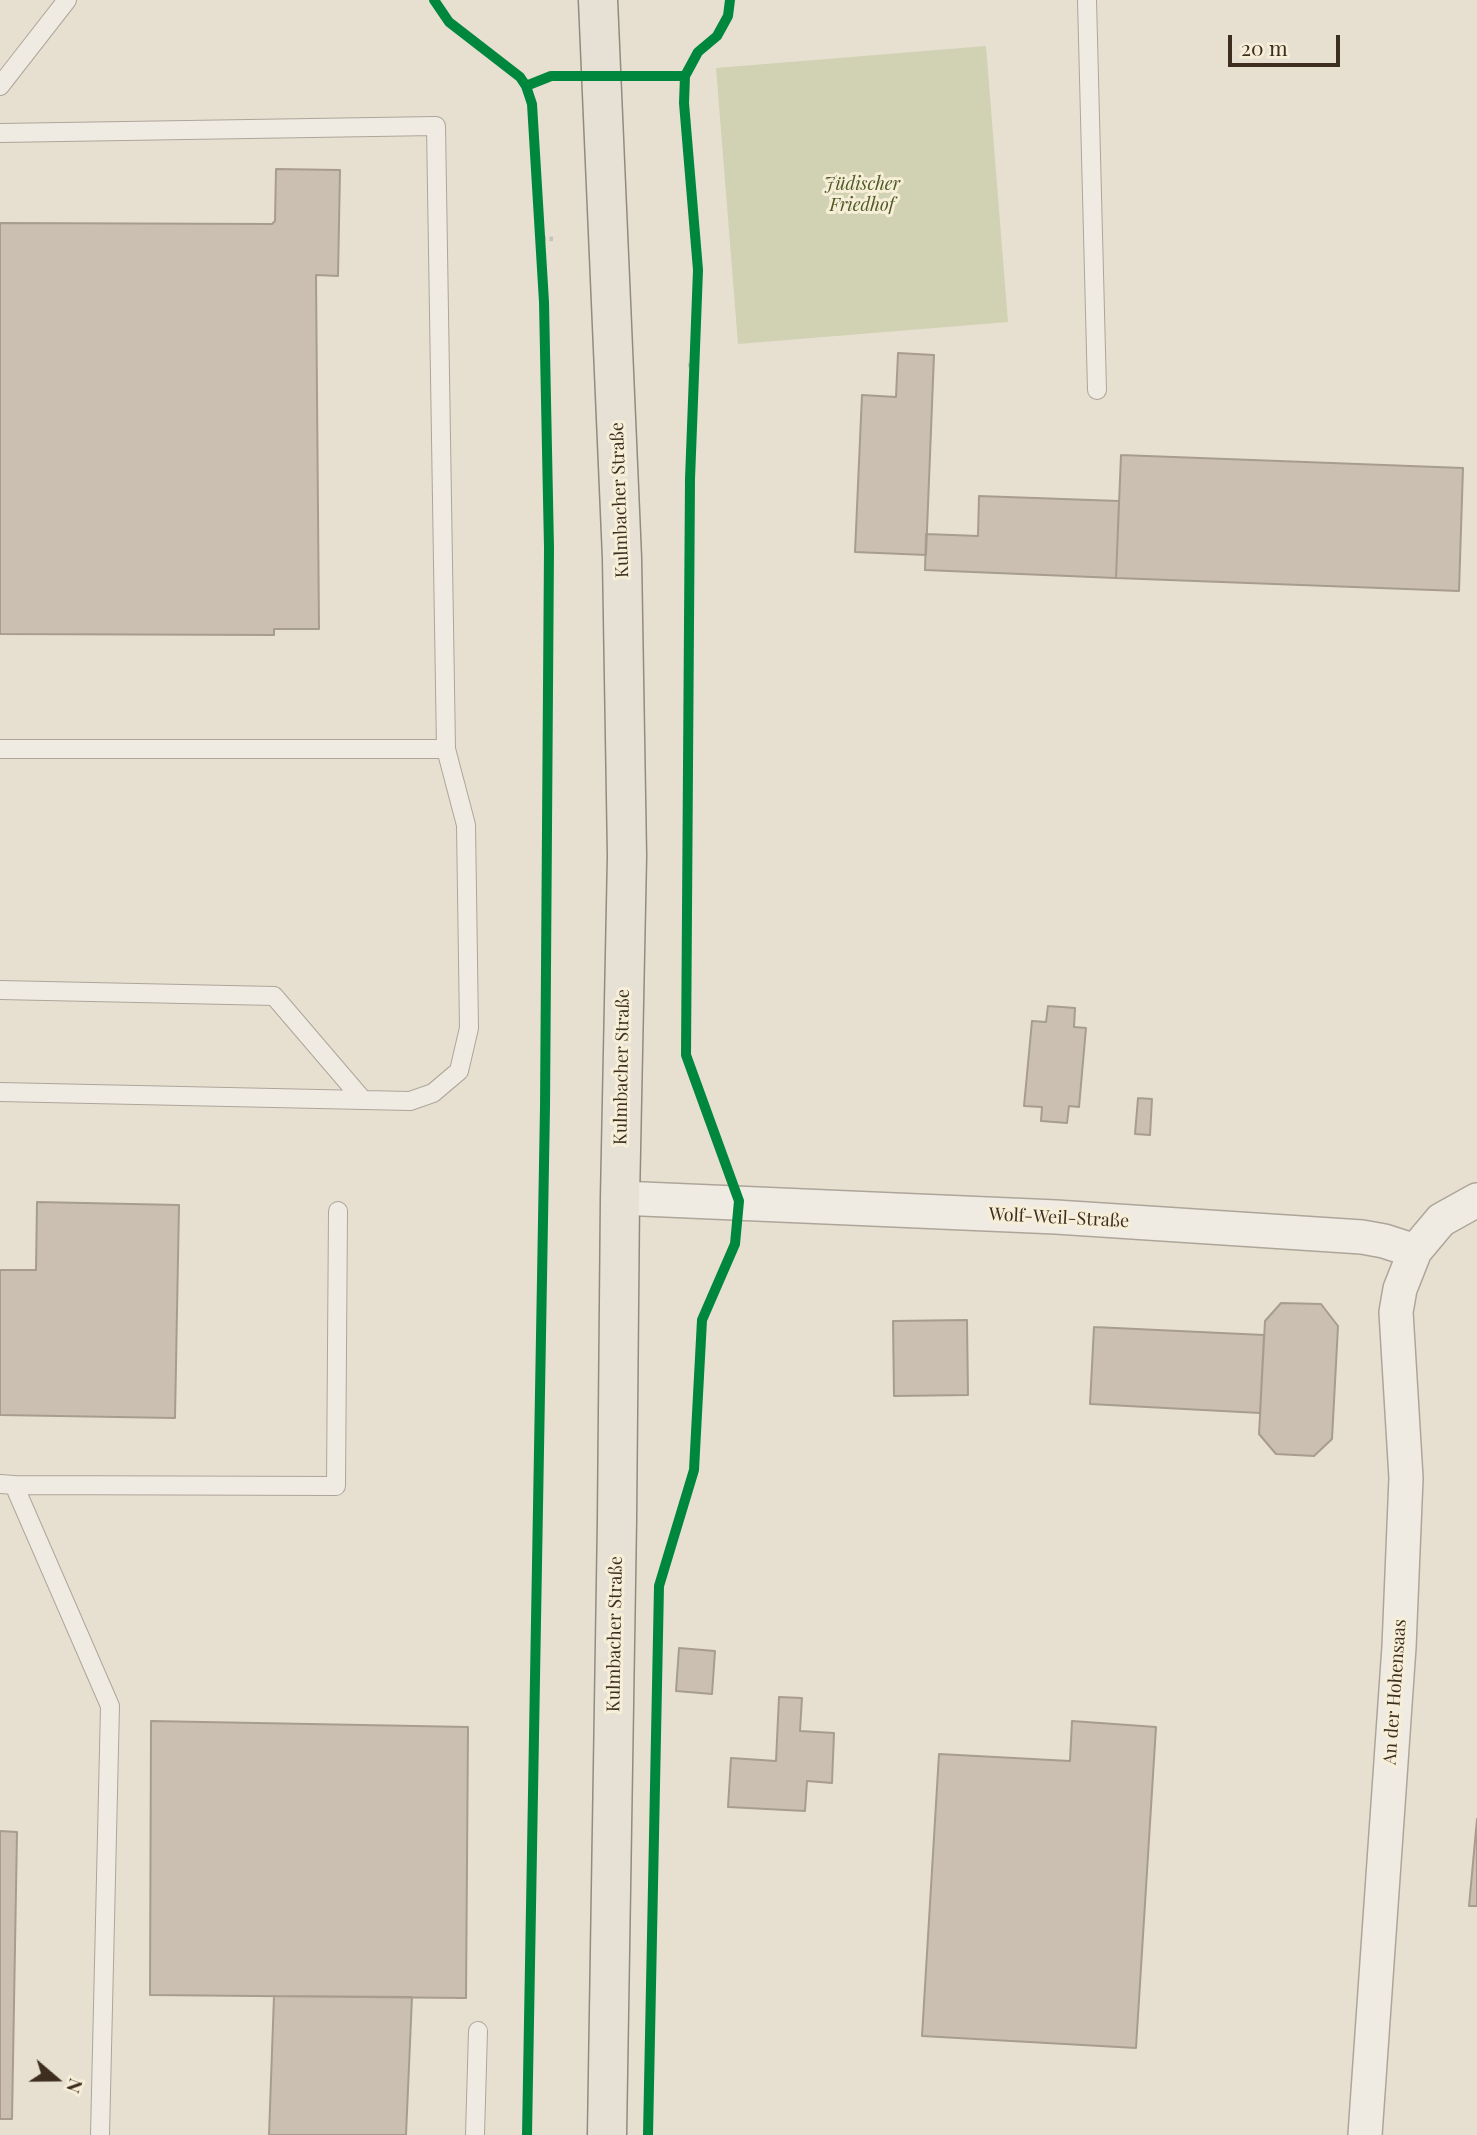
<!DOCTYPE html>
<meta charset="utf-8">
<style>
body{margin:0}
#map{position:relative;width:1477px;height:2135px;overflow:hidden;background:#e7e0d1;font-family:"Playfair Display",serif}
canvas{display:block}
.north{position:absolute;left:21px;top:2044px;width:70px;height:70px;-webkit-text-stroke:5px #f7eed8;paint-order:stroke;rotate:110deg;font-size:19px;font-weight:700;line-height:28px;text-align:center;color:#3d2e20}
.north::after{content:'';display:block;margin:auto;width:24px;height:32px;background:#3d2e20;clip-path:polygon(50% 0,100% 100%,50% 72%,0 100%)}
.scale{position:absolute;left:1228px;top:35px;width:112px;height:32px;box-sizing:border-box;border:4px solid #3d2e20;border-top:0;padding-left:9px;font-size:21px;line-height:24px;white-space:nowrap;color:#3d2e20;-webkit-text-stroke:5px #f7eed8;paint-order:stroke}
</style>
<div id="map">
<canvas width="1477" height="2135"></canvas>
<div class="north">N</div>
<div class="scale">20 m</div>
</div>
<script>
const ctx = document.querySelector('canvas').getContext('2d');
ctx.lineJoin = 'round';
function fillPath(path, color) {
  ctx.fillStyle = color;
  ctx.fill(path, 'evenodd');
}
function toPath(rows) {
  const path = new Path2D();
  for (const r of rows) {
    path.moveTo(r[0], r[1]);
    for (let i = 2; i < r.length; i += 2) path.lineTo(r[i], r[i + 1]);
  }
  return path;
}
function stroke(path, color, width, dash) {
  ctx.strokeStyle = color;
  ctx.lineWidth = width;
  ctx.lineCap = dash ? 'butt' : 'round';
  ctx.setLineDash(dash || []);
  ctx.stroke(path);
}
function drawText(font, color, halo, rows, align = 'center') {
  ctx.font = font + ' "Playfair Display",serif';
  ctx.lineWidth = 6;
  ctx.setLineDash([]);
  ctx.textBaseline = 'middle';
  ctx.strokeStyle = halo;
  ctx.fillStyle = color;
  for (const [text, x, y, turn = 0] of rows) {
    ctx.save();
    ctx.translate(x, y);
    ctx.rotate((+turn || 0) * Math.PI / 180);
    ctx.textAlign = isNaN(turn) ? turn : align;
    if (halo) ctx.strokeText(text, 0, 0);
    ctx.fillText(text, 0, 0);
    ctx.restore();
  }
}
fillPath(toPath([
 [986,46,1008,322,738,344,716,68]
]), '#d1d1b3');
const building = toPath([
 [276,169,340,170,338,276,316,275,319,629,274,629,274,635,0,634,0,223,272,224,275,221,276,169],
 [898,353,934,355,926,555,855,552,862,395,896,397,898,353],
 [1121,455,1463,468,1459,591,1116,578,1121,455],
 [979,496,1119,501,1116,578,925,570,926,534,978,536,979,496],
 [1048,1006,1075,1008,1074,1027,1086,1028,1079,1107,1069,1106,1067,1123,1041,1121,1042,1107,1024,1106,1032,1021,1046,1022,1048,1006],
 [1138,1098,1152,1099,1150,1135,1135,1134,1138,1098],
 [37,1202,179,1205,175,1418,0,1415,0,1270,36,1270,37,1202],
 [1281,1303,1321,1304,1338,1326,1332,1439,1314,1456,1276,1454,1259,1434,1265,1321,1281,1303],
 [967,1320,968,1395,894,1396,893,1321,967,1320],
 [1094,1327,1264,1335,1260,1413,1090,1404,1094,1327],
 [679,1648,715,1651,712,1694,676,1691,679,1648],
 [779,1697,802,1698,800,1731,834,1733,832,1783,807,1781,805,1811,728,1807,731,1758,776,1761,779,1697],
 [151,1721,468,1727,466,1998,150,1995,151,1721],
 [1072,1721,1156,1727,1136,2048,922,2036,939,1754,1070,1761,1072,1721],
 [1477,1819,1477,1906,1469,1906,1477,1819],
 [0,1831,17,1832,12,2119,0,2119,0,1831],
 [274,1996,412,1997,406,2135,269,2135,274,1996]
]);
fillPath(building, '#cbbfb2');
stroke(building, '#a89c90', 2);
const service = toPath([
 [1087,0,1097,390],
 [0,86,67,0],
 [0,133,436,126,446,749,0,749],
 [0,990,274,996,363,1100],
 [0,1092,410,1101,433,1093,459,1071,469,1028,466,825,446,749],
 [0,1484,14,1485,110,1706,100,2135],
 [14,1485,336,1486,338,1211],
 [475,2135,478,2031]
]);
const minor = toPath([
 [620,1198,1056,1217,1362,1237,1384,1241,1415,1251],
 [1365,2135,1399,1647,1406,1478,1396,1312,1400,1289,1415,1251,1441,1220,1477,1200]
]);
const primary = toPath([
 [598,0,622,558,627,856,620,1198,617,1520,607,2135]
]);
stroke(service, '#ada599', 20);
stroke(minor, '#ada599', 36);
stroke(primary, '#928b80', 41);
stroke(toPath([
 [541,238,553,239],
 [688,365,694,365]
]), '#c8c2b9', 4.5, [5, 3.5]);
stroke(service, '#efebe3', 18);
stroke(minor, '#efebe3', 33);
stroke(primary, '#e6e1d4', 38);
stroke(toPath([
 [434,0,449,22,520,77,526,86,532,104,544,302,549,548,545,1107,527,2135],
 [526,86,551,76,685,76],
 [648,2135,659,1586,694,1470,702,1320,735,1244,739,1201,686,1055,690,479,698,270,684,103,685,76,698,52,717,36,728,16,730,0]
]), '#00873e', 10);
drawText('italic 18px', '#4d5a26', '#f7eed8', [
 ["Jüdischer",862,184],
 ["Friedhof",862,205]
]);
drawText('18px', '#3d2e20', '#f7eed8', [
 ["Kulmbacher Straße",620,500,-92],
 ["Kulmbacher Straße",622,1067,-89],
 ["Wolf-Weil-Straße",1059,1218,3],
 ["Kulmbacher Straße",615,1634,-89],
 ["An der Hohensaas",1395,1692,-86]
]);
</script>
